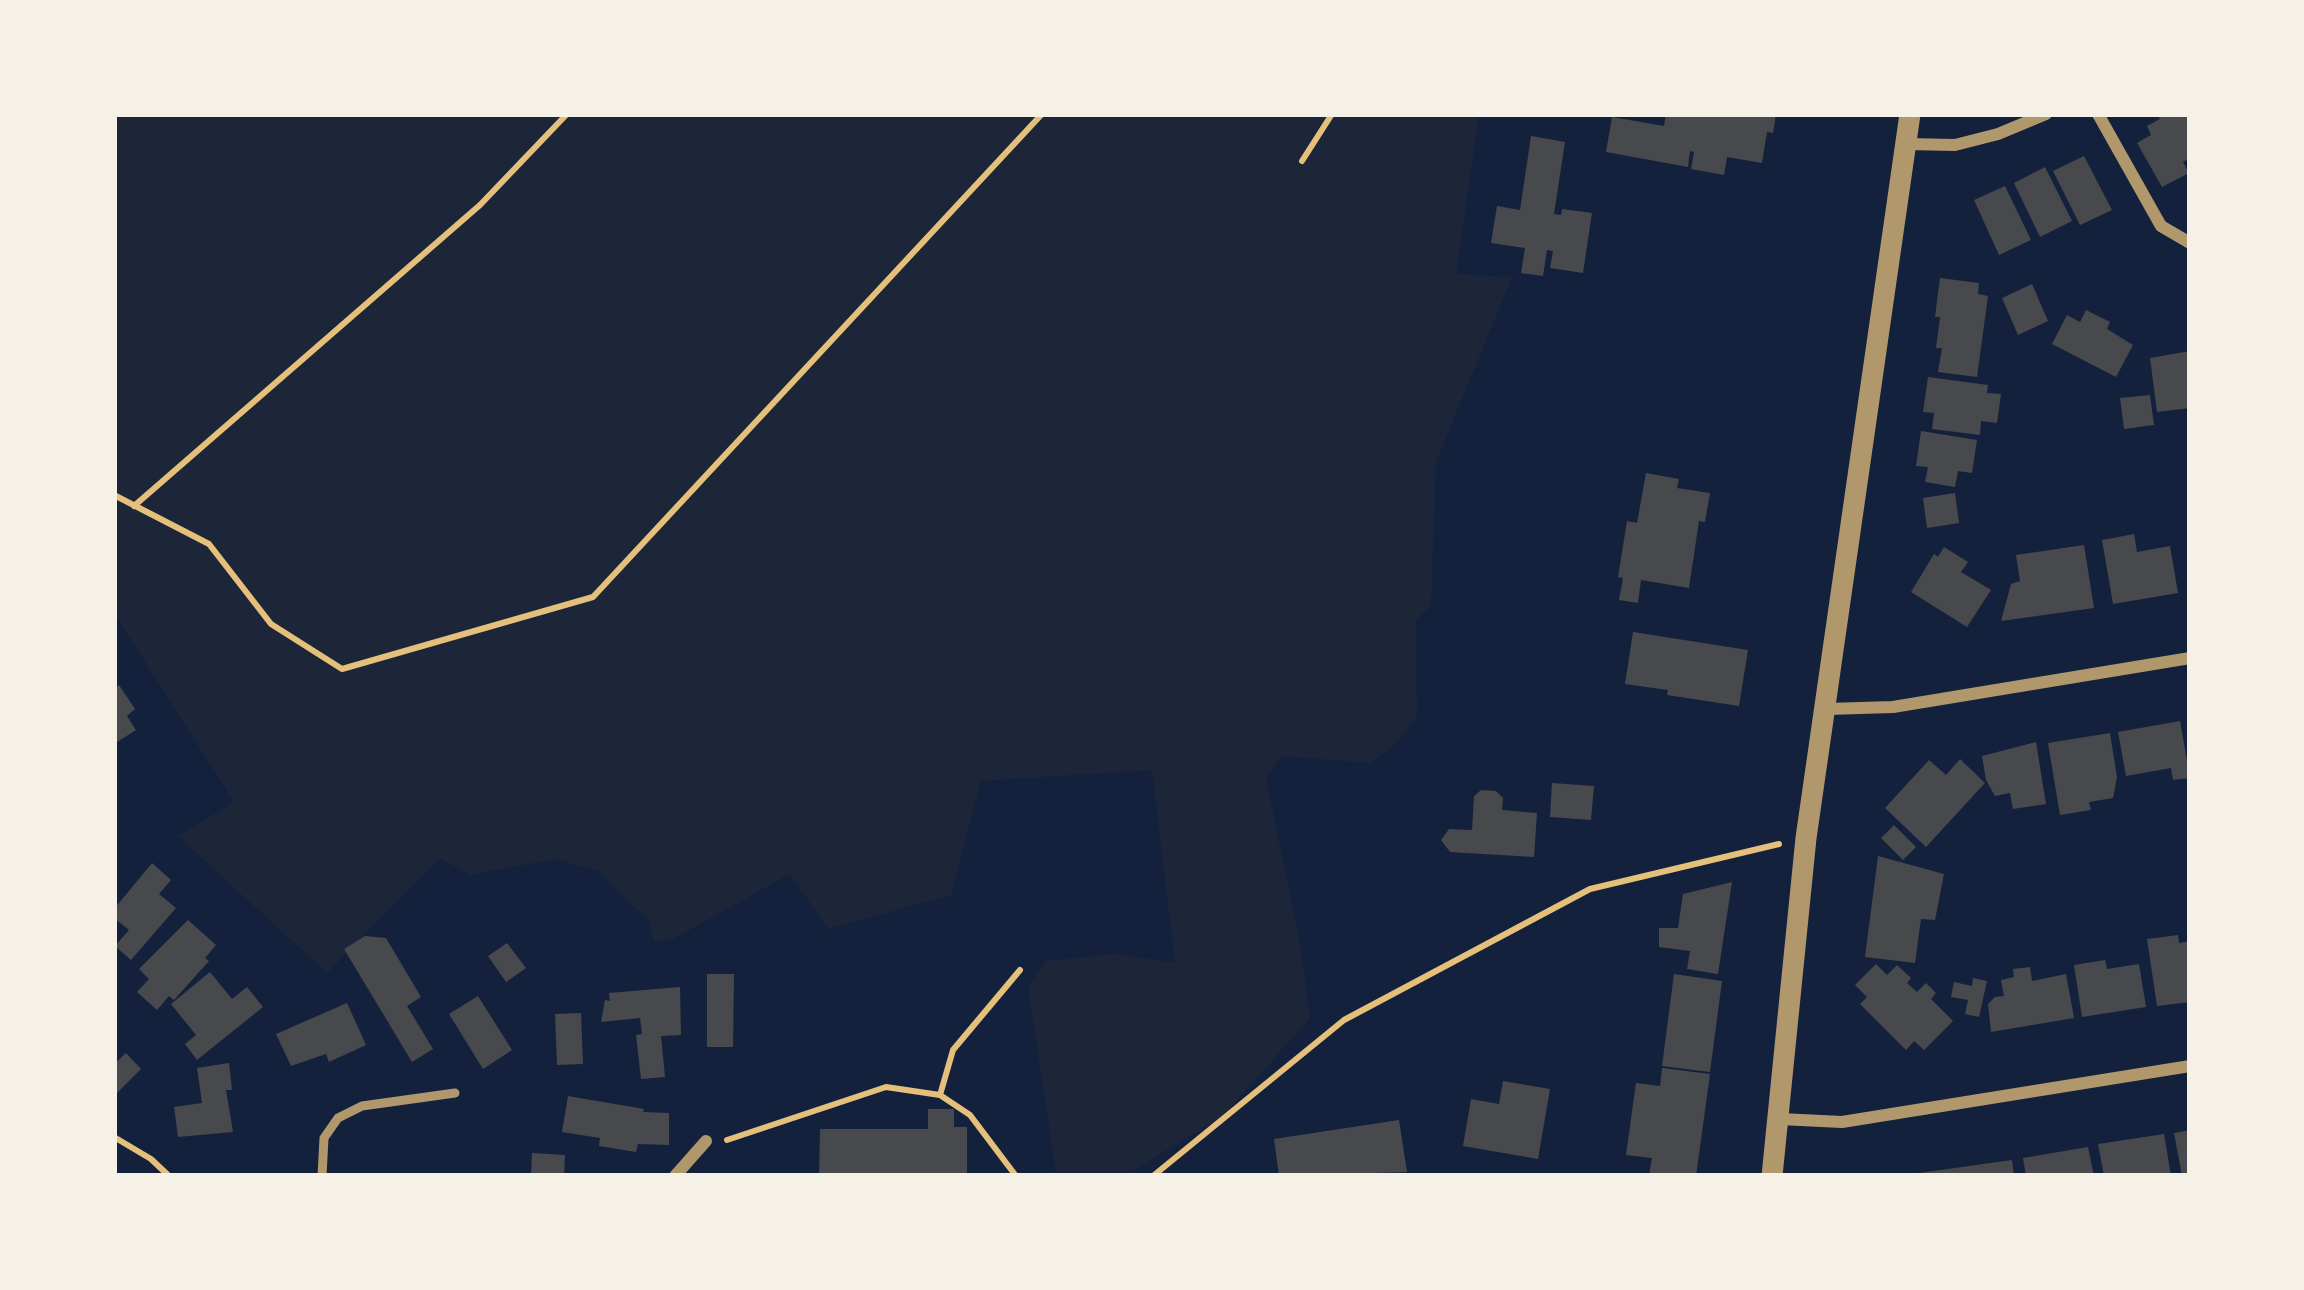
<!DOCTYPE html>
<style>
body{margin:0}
#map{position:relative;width:2304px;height:1290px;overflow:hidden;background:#14213d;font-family:"Zilla Slab",serif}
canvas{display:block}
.frame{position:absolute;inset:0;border:117px solid #f6f1e7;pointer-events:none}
</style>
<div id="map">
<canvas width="2304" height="1290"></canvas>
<div class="frame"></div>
</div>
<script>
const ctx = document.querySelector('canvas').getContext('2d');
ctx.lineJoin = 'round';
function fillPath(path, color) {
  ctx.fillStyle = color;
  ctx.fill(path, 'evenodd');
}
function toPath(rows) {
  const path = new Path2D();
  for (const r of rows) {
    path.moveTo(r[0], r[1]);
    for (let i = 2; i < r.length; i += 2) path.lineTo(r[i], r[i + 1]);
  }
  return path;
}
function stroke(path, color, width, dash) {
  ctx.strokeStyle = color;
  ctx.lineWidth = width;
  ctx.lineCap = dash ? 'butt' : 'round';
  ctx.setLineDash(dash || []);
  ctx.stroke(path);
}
fillPath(toPath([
 [114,114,1479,114,1456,274,1512,277,1436,462,1431,606,1416,620,1417,716,1397,743,1370,763,1281,756,1266,778,1300,944,1310,1018,1222,1117,1132,1171,1056,1172,1028,988,1046,961,1117,954,1175,963,1152,770,981,781,951,895,828,929,790,874,675,938,654,942,649,921,598,871,556,859,470,875,440,858,327,973,178,836,234,802,114,613]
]), '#1d2539');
fillPath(toPath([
 [1666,114,1776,114,1773,133,1767,132,1762,163,1727,157,1724,175,1691,169,1694,152,1690,151,1688,167,1606,152,1612,117,1664,126],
 [2157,114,2190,114,2190,158,2183,162,2189,173,2162,187,2137,143,2151,135,2147,126,2160,119],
 [1531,136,1565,142,1554,214,1561,215,1562,209,1592,213,1583,273,1550,268,1553,251,1547,250,1543,276,1521,273,1525,248,1491,243,1497,206,1520,210],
 [2084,156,2112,210,2080,225,2053,171],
 [2045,167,2072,221,2040,237,2014,183],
 [2005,186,2031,240,1999,255,1974,200],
 [1940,278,1979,283,1978,294,1988,296,1977,377,1938,372,1942,348,1936,348,1940,317,1935,317],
 [2032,284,2048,321,2018,335,2002,298],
 [2086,310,2110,322,2107,329,2133,345,2116,377,2052,344,2067,315,2080,322],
 [2190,351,2190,408,2157,412,2150,358],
 [1928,377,1988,385,1987,393,2001,394,1997,423,1981,421,1980,435,1932,429,1934,413,1923,412],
 [2150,395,2154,425,2124,429,2120,398],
 [1921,431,1977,440,1972,473,1958,471,1955,487,1925,482,1928,467,1916,466],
 [1646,473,1679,479,1677,488,1710,493,1705,522,1699,521,1689,588,1641,580,1638,603,1619,600,1623,578,1618,577,1627,521,1637,523],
 [1955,493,1959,523,1927,528,1923,498],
 [2134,534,2137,552,2170,546,2178,593,2113,604,2102,540],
 [2084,545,2094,608,2001,621,2011,584,2020,581,2016,555],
 [1944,547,1968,562,1961,572,1991,590,1967,627,1911,592,1934,554,1938,557],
 [1633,632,1748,650,1739,706,1667,695,1668,690,1625,684],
 [119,685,135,709,127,716,136,730,114,744,114,689],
 [2180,721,2190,778,2173,780,2171,768,2126,776,2118,732],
 [2110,733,2117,777,2113,798,2089,802,2091,810,2060,815,2048,743],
 [2036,742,2046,804,2013,809,2010,793,1995,796,1986,780,1982,756],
 [1960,759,1985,783,1926,847,1885,808,1929,760,1946,775],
 [1552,783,1594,786,1591,820,1550,817],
 [1481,790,1496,791,1503,798,1502,810,1537,813,1534,857,1450,852,1441,840,1449,829,1472,830,1474,796],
 [1894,825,1916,847,1903,860,1881,838],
 [1878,856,1944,874,1935,920,1921,919,1915,963,1865,957],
 [152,863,171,880,159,894,176,908,131,960,115,946,129,930,114,918,114,909],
 [1732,882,1718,974,1687,969,1690,951,1659,947,1659,928,1678,928,1683,894],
 [188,920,216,945,205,958,209,961,174,1000,169,996,157,1010,137,992,149,979,139,969],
 [2178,935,2179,943,2190,941,2190,1002,2157,1006,2147,939],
 [365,936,386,938,421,997,407,1006,433,1049,412,1062,344,949],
 [507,943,526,968,506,982,488,956],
 [2105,960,2107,969,2139,964,2146,1007,2082,1017,2074,965],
 [1876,964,1887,975,1897,965,1911,978,1907,983,1917,992,1926,983,1936,993,1931,999,1953,1021,1924,1050,1914,1041,1906,1050,1860,1004,1867,997,1855,985],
 [2030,967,2032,981,2066,974,2074,1018,1991,1032,1988,1004,1995,997,2004,996,2001,980,2014,977,2013,969],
 [210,972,232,999,247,987,263,1007,197,1060,185,1044,196,1035,171,1004],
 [707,974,734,974,733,1047,707,1047],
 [1674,974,1722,981,1710,1072,1662,1066],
 [1973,978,1987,981,1979,1017,1965,1014,1968,1000,1951,997,1954,982,1972,986],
 [680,987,681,1035,661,1036,665,1077,641,1079,636,1035,642,1034,640,1018,601,1022,605,1000,610,1001,609,993],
 [478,996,512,1050,483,1069,449,1014],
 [347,1003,366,1045,329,1062,326,1054,291,1066,276,1034],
 [581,1013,583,1064,557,1065,555,1014],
 [126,1053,141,1069,114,1096,114,1064],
 [229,1063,232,1090,226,1090,233,1132,178,1137,174,1107,202,1103,197,1068],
 [1662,1068,1710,1074,1696,1176,1649,1175,1652,1158,1626,1155,1636,1083,1660,1086],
 [1503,1081,1550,1089,1538,1159,1463,1146,1471,1099,1499,1104],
 [568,1096,644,1109,643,1112,669,1113,669,1145,638,1144,636,1152,599,1146,600,1138,562,1132],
 [928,1109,954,1109,954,1127,967,1127,967,1176,819,1176,820,1129,928,1129],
 [1399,1120,1407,1172,1279,1176,1274,1139],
 [2190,1130,2190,1174,2182,1176,2174,1133],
 [2164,1134,2171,1176,2104,1176,2098,1144],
 [2088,1147,2094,1176,2026,1176,2023,1158],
 [532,1153,565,1155,564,1176,531,1176],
 [2012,1160,2014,1176,1919,1176,1919,1173]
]), '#48494c');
stroke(toPath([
 [1302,161,1332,114],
 [114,495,209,544,271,624,342,669,593,597,1042,114],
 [134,506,480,205,567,114],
 [940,1095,953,1050,1020,970],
 [114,1137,151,1159,169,1176],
 [727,1140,886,1087,940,1095,970,1115,1016,1176],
 [1153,1176,1344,1020,1590,889,1779,844]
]), '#e5c07b', 6);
stroke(toPath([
 [322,1176,324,1138,338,1118,362,1106,455,1093]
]), '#b1986c', 9);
stroke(toPath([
 [2098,114,2161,226,2190,243],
 [1906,144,1955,145,1998,134,2046,114],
 [1827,709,1893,707,2190,658],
 [1780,1119,1842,1122,2190,1066],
 [675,1176,706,1141]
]), '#b1986c', 12);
stroke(toPath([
 [1772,1176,1806,838,1910,114]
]), '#b1986c', 21);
</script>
